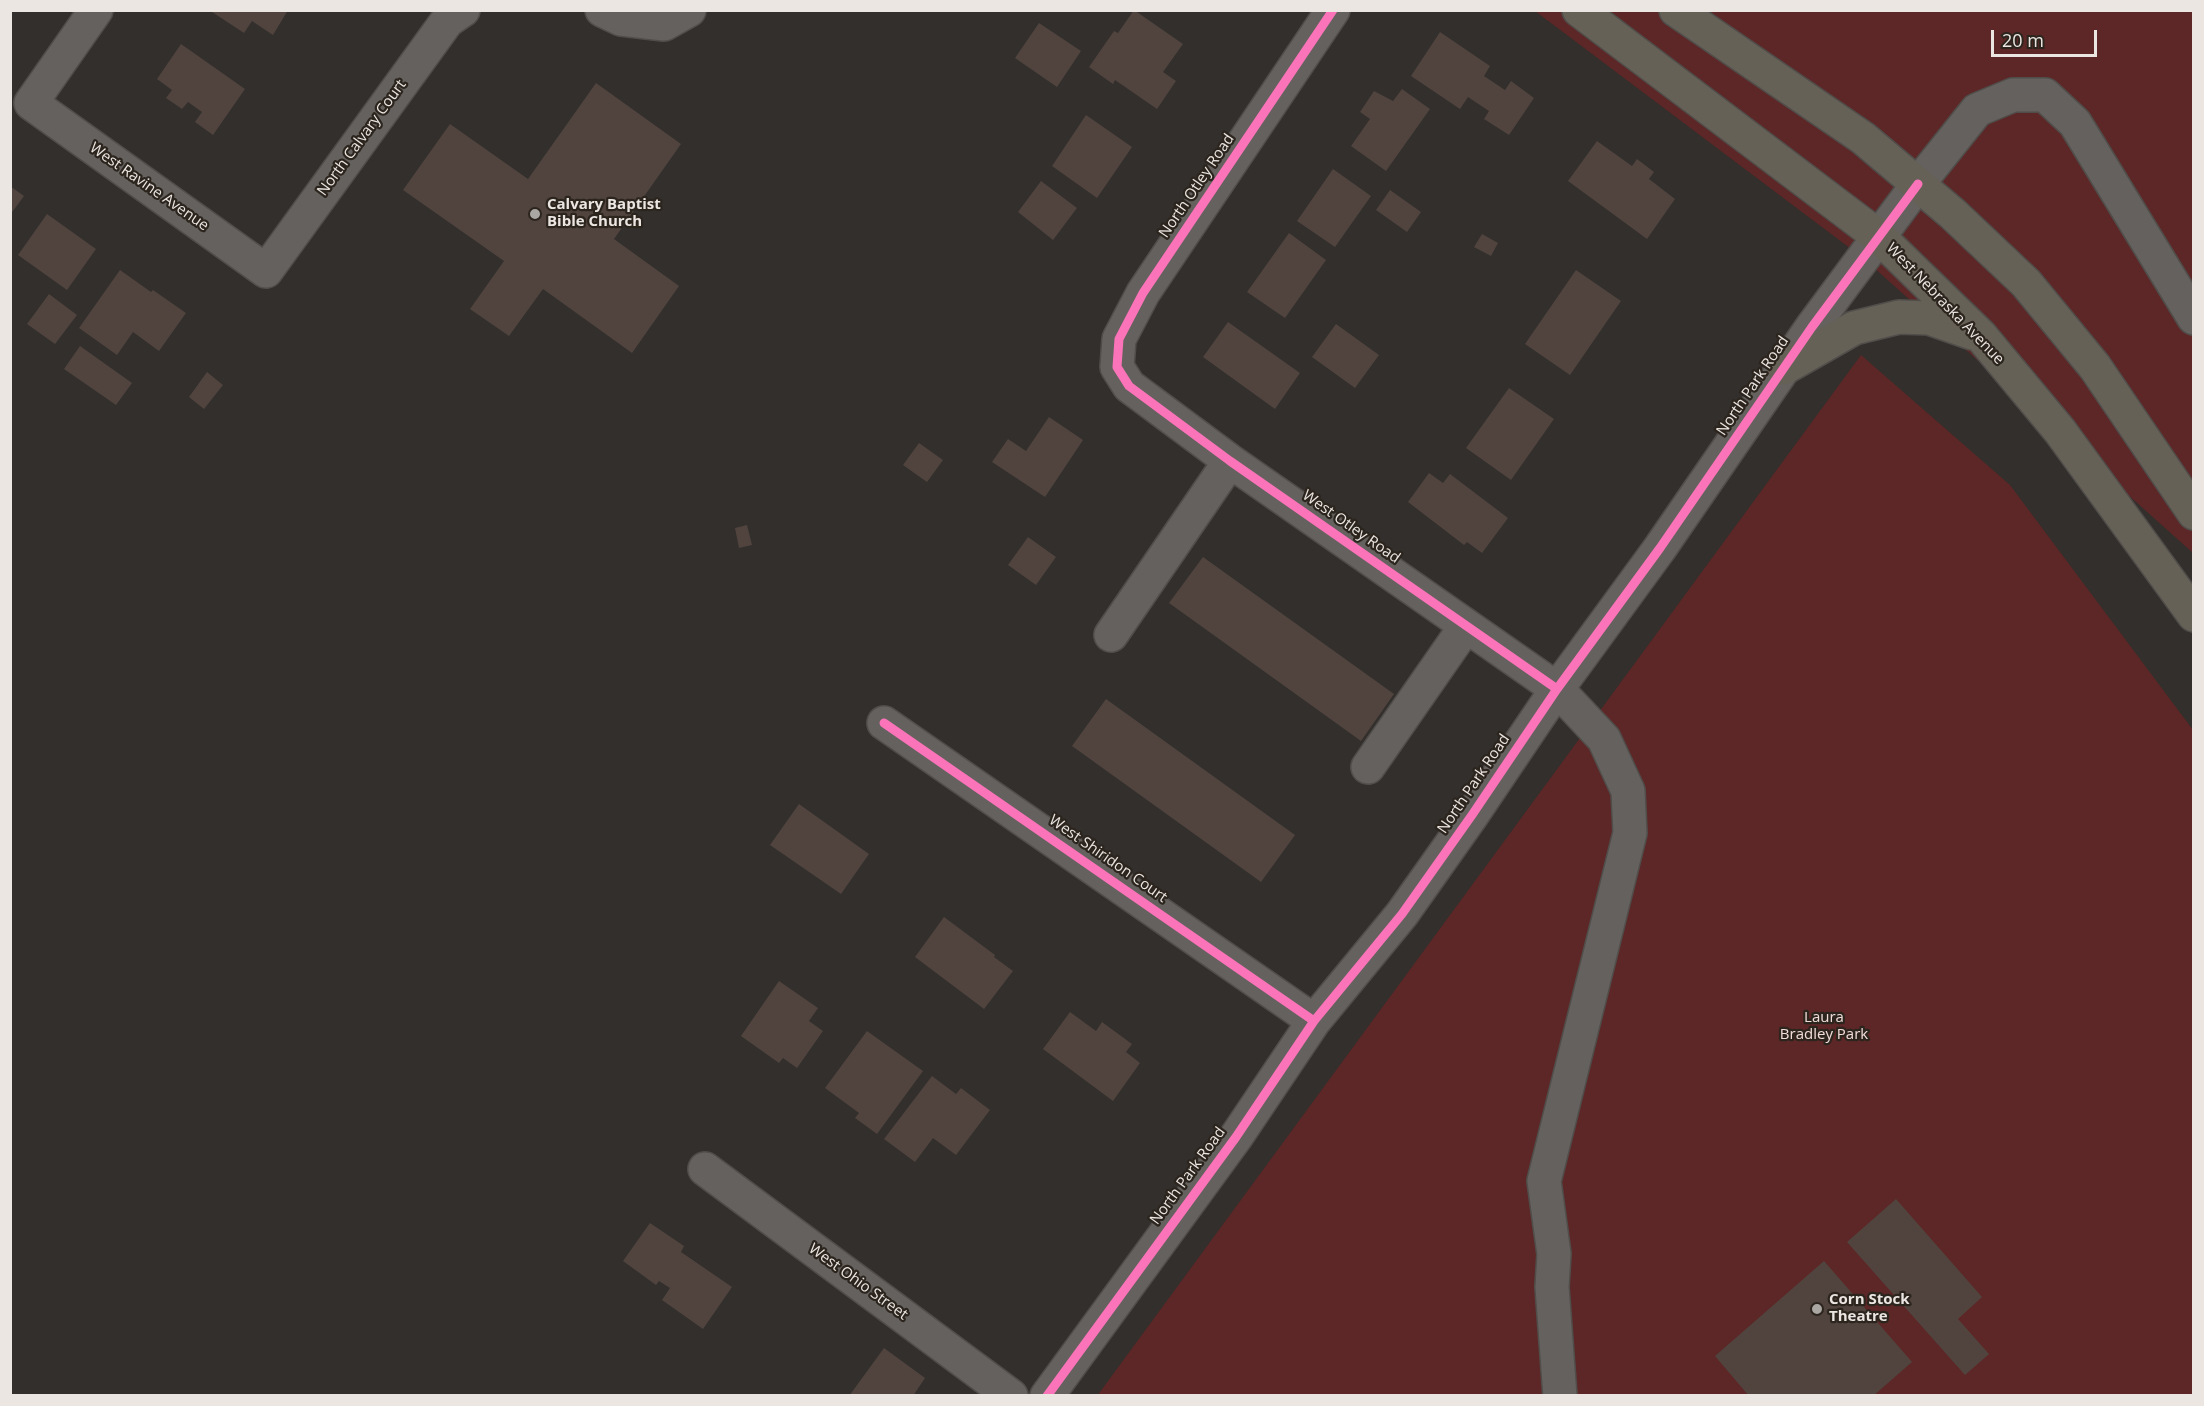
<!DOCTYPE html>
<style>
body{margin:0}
#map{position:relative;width:2204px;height:1406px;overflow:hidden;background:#322f2c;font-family:"Open Sans",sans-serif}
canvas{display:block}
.frame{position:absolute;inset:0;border:12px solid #ebe6e2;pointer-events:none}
.scale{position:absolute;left:1991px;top:30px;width:106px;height:27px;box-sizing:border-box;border:3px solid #ebe6e2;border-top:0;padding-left:8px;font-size:18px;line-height:21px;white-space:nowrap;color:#ebe6e2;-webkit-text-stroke:4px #2c251e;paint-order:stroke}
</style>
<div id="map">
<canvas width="2204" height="1406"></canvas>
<div class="frame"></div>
<div class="scale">20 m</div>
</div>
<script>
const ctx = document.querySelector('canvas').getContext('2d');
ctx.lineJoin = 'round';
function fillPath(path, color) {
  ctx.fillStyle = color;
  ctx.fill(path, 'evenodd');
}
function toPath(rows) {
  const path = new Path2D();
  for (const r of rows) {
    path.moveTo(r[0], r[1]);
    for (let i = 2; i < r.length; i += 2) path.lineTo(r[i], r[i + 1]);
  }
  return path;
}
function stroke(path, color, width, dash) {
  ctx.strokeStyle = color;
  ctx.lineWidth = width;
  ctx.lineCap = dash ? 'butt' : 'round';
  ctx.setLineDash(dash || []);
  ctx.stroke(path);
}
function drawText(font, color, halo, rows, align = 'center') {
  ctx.font = font + ' "Open Sans",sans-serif';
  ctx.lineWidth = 4.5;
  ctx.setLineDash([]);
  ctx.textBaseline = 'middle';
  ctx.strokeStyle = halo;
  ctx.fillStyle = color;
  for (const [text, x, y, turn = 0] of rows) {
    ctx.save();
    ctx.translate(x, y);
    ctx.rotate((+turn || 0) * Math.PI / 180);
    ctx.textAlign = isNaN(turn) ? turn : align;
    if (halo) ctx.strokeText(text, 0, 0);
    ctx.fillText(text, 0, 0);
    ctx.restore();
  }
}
fillPath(toPath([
 [1535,11,2193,11,2193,553,1863,258],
 [1861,355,2010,485,2193,730,2193,1395,1097,1396]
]), '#5c2726');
fillPath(toPath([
 [209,10,288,10,273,35,252,21,244,33],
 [1134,10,1183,44,1163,72,1176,81,1157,109,1115,80,1113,84,1089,67,1114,31,1118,33],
 [1039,23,1081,51,1057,87,1015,58],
 [1440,32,1490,66,1484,76,1505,90,1511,81,1534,98,1509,135,1484,119,1489,111,1468,97,1460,109,1411,76],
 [181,44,245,89,213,135,195,122,202,112,188,102,182,109,166,98,172,90,157,79],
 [596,83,681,144,614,239,679,286,632,353,543,289,509,336,470,309,504,261,403,190,450,124,528,179],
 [1402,89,1430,109,1386,171,1351,146,1370,119,1360,112,1374,91,1393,101],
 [1086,115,1132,147,1097,198,1052,166],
 [1597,141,1632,166,1637,159,1654,172,1649,179,1675,199,1647,239,1568,181],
 [1333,169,1371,196,1335,247,1297,221],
 [1041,181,1077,208,1053,240,1018,212],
 [10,186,24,196,10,215],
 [1390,190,1421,212,1407,232,1376,210],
 [47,214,96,249,67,290,18,255],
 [1289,233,1326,260,1285,318,1247,292],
 [1482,234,1498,243,1491,256,1474,247],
 [120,270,151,292,153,290,186,313,159,351,133,332,117,355,79,328],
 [1576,270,1621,301,1570,375,1525,344],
 [49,294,77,315,55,344,27,324],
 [1228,322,1300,373,1275,409,1203,357],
 [1336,324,1379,355,1355,388,1312,357],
 [80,346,132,383,116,405,64,369],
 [207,372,223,385,204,409,189,397],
 [1509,388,1554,419,1511,480,1466,448],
 [1049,417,1083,440,1045,497,992,462,1008,439,1026,451],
 [919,443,943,460,927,482,903,465],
 [1429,473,1443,483,1450,474,1508,518,1482,553,1467,542,1464,545,1408,502],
 [747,525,752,545,739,548,735,528],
 [1028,537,1056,557,1036,585,1008,565],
 [1203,557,1394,694,1361,741,1169,603],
 [1106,699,1295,835,1261,882,1072,746],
 [799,804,869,854,841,894,770,845],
 [944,917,995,955,994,957,1013,971,984,1009,915,957],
 [779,981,818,1008,809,1021,823,1031,797,1068,783,1058,779,1063,741,1036],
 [1070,1012,1096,1031,1102,1022,1132,1044,1126,1052,1140,1063,1113,1101,1043,1049],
 [867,1031,923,1071,877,1134,855,1118,859,1113,825,1088],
 [932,1076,956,1094,961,1088,990,1110,956,1155,933,1138,915,1162,884,1139],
 [1896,1199,1982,1297,1958,1319,1989,1354,1965,1375,1847,1242],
 [650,1223,684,1246,681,1252,732,1287,703,1329,662,1300,670,1288,659,1281,656,1285,623,1261],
 [1824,1261,1912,1362,1873,1396,1749,1396,1715,1356],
 [884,1348,925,1378,913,1396,849,1396]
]), '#51443e');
const minor = toPath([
 [96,10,31,103,266,271,447,21,463,10],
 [602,10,621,19,664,24,689,10],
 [1333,10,1143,293,1119,339,1117,367,1129,386,1230,461,1557,689,1604,739,1628,791,1630,833,1544,1181,1554,1254,1552,1287,1560,1396],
 [1111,635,1230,461],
 [884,723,1314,1021],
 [1368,767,1466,626],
 [705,1169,1011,1396],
 [1047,1396,1236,1137,1314,1021,1402,914,1472,815,1557,689,1660,548,1812,327,1918,184,1977,110,2013,95,2045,95,2075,123,2194,318]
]);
const major = toPath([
 [1579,10,1878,236,1981,336,2060,431,2194,615],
 [1676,10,1863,138,1953,214,2026,283,2095,367,2194,513],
 [1784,368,1854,328,1899,317,1929,318,1972,333]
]);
stroke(minor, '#504d4a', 36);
stroke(major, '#504d4a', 36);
stroke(minor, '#64615e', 33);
stroke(major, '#666157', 33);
stroke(toPath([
 [1333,10,1143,293,1119,339,1117,367,1129,386,1230,461,1557,689],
 [884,723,1314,1021],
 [1047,1396,1236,1137,1314,1021,1402,914,1472,815,1557,689,1660,548,1812,327,1918,184]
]), '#fb73b8', 9);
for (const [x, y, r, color] of [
 [535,214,6,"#aaa6a2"],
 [1817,1309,6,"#aaa6a2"]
]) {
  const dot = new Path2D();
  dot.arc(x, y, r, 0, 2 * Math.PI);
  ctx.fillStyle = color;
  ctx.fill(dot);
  stroke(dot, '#2c251e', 2);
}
drawText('15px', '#ebe6e2', '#2c251e', [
 ["North Calvary Court",362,138,-54],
 ["North Otley Road",1197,186,-56],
 ["West Ravine Avenue",149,187,35],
 ["West Nebraska Avenue",1945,304,46],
 ["North Park Road",1753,386,-56],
 ["West Otley Road",1351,527,35],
 ["North Park Road",1474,784,-56],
 ["West Shiridon Court",1108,859,35],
 ["North Park Road",1188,1176,-54],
 ["West Ohio Street",858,1282,36]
]);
drawText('bold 15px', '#ebe6e2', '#2c251e', [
 ["Calvary Baptist",547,205],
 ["Bible Church",547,222],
 ["Corn Stock",1829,1300],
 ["Theatre",1829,1317]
], 'left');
drawText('15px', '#f2dddb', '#2c251e', [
 ["Laura",1824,1018],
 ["Bradley Park",1824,1035]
]);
</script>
